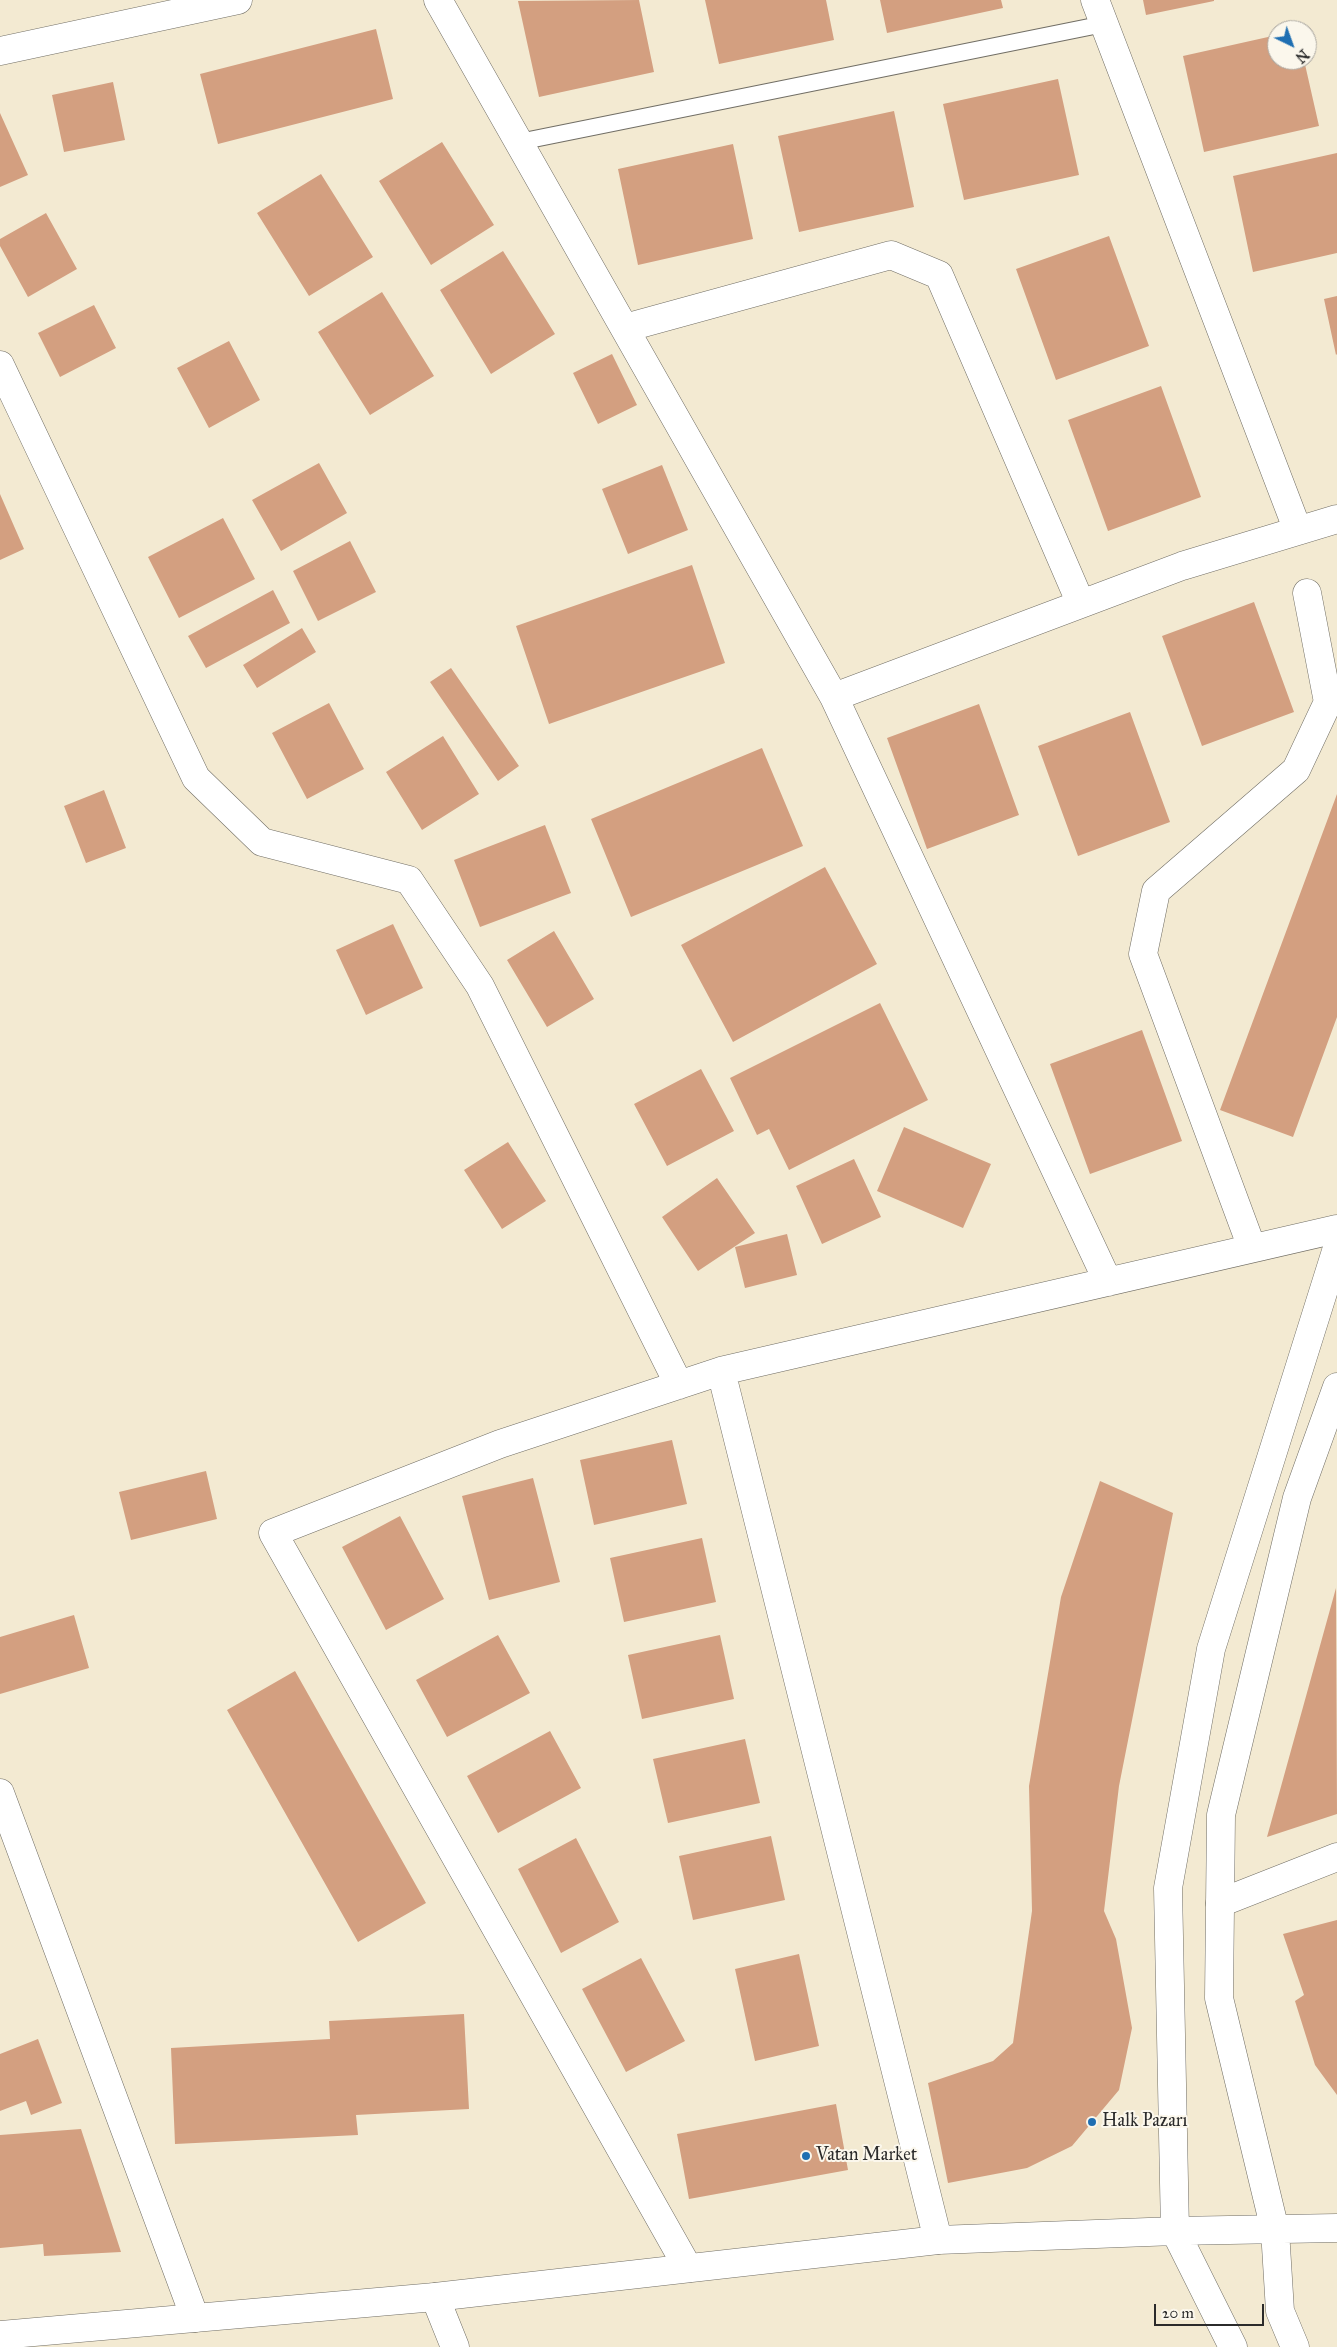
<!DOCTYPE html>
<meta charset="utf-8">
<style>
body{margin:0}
#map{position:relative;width:1337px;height:2347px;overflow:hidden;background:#f3ead2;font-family:"IM FELL Great Primer",serif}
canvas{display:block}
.north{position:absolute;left:1267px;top:20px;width:50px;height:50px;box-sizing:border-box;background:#fbf7ec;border:1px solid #a8a59f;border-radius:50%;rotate:138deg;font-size:14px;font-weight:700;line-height:20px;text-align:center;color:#2b2b2b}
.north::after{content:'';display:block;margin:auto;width:18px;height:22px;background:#1f6fb2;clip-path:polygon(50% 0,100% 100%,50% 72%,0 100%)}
.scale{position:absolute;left:1154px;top:2304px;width:110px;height:22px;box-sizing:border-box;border:2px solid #2b2b2b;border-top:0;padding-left:6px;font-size:15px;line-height:18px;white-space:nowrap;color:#2b2b2b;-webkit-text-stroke:4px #fbf7ec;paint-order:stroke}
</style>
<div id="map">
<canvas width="1337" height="2347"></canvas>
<div class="north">N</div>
<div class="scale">20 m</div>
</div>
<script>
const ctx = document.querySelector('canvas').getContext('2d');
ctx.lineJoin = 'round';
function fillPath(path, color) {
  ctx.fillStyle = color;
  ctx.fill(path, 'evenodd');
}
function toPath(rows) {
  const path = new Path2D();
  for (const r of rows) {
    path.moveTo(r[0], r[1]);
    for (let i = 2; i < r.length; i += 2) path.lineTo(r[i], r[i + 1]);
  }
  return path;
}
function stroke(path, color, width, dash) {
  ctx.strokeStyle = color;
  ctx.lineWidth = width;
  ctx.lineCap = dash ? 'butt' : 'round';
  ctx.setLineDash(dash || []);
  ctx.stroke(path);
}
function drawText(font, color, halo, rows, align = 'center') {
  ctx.font = font + ' "IM FELL Great Primer",serif';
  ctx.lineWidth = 4;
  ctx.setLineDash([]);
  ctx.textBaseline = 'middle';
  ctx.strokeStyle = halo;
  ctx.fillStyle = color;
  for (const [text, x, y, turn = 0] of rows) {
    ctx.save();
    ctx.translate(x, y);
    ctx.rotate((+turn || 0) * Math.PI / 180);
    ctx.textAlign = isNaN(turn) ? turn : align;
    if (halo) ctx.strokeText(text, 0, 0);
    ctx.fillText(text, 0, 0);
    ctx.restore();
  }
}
fillPath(toPath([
 [639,0,654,72,539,97,518,1],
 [705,0,826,0,834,40,719,64],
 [880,0,1001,0,1003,8,887,33],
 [1143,0,1214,0,1214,1,1146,15],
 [376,29,393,99,218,144,200,74],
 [1277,35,1277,60,1304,60,1319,126,1204,152,1183,56],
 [1058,79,1079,175,964,200,943,104],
 [113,82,125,140,64,152,52,95],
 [894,111,914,207,799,232,778,136],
 [0,113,28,175,0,187],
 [442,142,494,225,431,265,379,181],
 [733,144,753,239,638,265,618,169],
 [1337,153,1337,253,1253,272,1233,176],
 [321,174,373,257,309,296,257,213],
 [46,213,77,269,28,297,0,246,0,239],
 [1109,236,1149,346,1056,380,1016,269],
 [503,251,555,334,491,374,440,290],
 [382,292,434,376,370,415,318,332],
 [1337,296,1337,354,1336,355,1324,299],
 [94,305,116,348,60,377,38,333],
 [229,341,260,400,209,428,177,368],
 [612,354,637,405,598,424,573,373],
 [1161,386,1201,497,1108,531,1068,420],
 [319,463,347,513,281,551,252,500],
 [662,465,688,530,628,554,602,489],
 [0,494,24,549,0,560],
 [223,518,255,579,179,618,148,557],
 [350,541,376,592,318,621,293,571],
 [692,565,725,663,549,724,516,626],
 [273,590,290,623,206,668,188,636],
 [1254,602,1294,712,1202,746,1162,636],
 [302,628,316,652,257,688,243,665],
 [451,668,519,766,498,781,430,682],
 [329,703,364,769,307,799,272,733],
 [979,704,1019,815,927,849,887,738],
 [1130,712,1170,822,1078,856,1038,746],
 [443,736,479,794,422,830,386,772],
 [762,748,803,846,631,917,591,819],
 [104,790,126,848,86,863,64,806],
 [1337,794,1337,1017,1293,1137,1220,1110],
 [545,825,571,893,480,927,454,860],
 [825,867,877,964,733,1042,681,945],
 [393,924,423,988,366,1015,336,950],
 [554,931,594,999,547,1027,507,960],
 [880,1003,928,1100,789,1170,769,1129,757,1135,730,1078],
 [1142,1030,1182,1141,1090,1174,1050,1064],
 [701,1069,734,1131,667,1166,634,1104],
 [904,1127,991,1164,963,1228,877,1191],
 [508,1142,546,1201,502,1229,464,1170],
 [854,1159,881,1217,822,1244,796,1186],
 [717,1178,755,1233,698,1271,662,1217],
 [787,1234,797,1275,745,1288,735,1247],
 [672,1440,687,1504,594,1525,580,1460],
 [206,1471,217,1519,131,1540,119,1492],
 [533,1478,560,1582,489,1600,462,1496],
 [1100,1481,1173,1513,1119,1786,1104,1911,1116,1939,1132,2028,1119,2090,1072,2146,1027,2168,948,2183,928,2083,993,2061,1013,2043,1032,1911,1029,1786,1061,1597],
 [400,1516,444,1599,386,1630,342,1547],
 [702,1538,716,1602,624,1622,610,1558],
 [1336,1588,1337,1814,1267,1837],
 [74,1615,89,1668,0,1694,0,1637],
 [498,1635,530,1693,447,1737,416,1680],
 [720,1635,734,1699,642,1719,628,1655],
 [295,1671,426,1903,358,1942,227,1710],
 [550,1731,581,1788,498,1833,467,1776],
 [745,1739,760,1803,668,1823,653,1759],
 [771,1836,785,1900,693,1920,679,1856],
 [576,1838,619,1922,561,1953,518,1869],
 [1337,1920,1337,2095,1315,2065,1295,2001,1304,1995,1283,1934],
 [799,1954,819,2046,755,2061,735,1969],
 [641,1958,685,2041,626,2072,582,1989],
 [464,2014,469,2109,356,2115,358,2135,175,2144,171,2048,330,2039,329,2021],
 [38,2039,62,2103,31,2115,26,2101,0,2111,0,2054],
 [836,2104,848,2170,689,2199,677,2134],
 [81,2129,121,2252,44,2256,43,2244,0,2248,0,2135]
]), '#d39f80');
const service = toPath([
 [519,142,1104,24]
]);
const minor = toPath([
 [438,0,834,697,1108,1282],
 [1095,0,1298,531],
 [625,328,891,255,939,275,1081,604],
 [0,365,196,778,262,842,409,880,480,986,679,1385],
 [834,697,1182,566,1337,519],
 [1252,1248,1143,954,1156,891,1296,770,1328,702,1307,593],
 [721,1371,938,2240],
 [0,1793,195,2318],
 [1220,1903,1337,1857],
 [688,2268,273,1533,500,1444,721,1371,1337,1229],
 [435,2297,455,2347]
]);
const tertiary = toPath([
 [0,51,238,0]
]);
const secondary = toPath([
 [0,2335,435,2297,938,2240,1175,2231,1337,2228],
 [1233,2347,1175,2231,1168,1888,1211,1649,1337,1248],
 [1295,2347,1280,2311,1275,2230,1219,1998,1221,1815,1297,1498,1337,1387]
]);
stroke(service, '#716e65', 18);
stroke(minor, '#716e65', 29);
stroke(tertiary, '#716e65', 29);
stroke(secondary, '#716e65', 29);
stroke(service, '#fff', 16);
stroke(minor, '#fff', 28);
stroke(tertiary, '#fff', 28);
stroke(secondary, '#fff', 28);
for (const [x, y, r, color] of [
 [1092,2122,5,"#1f6fb2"],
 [806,2156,5,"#1f6fb2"]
]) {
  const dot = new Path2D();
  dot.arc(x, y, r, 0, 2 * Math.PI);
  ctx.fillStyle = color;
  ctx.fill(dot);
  stroke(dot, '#fbf7ec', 2);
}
drawText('18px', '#2b2b2b', '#fbf7ec', [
 ["Halk Pazarı",1102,2122],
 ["Vatan Market",816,2156]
], 'left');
</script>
